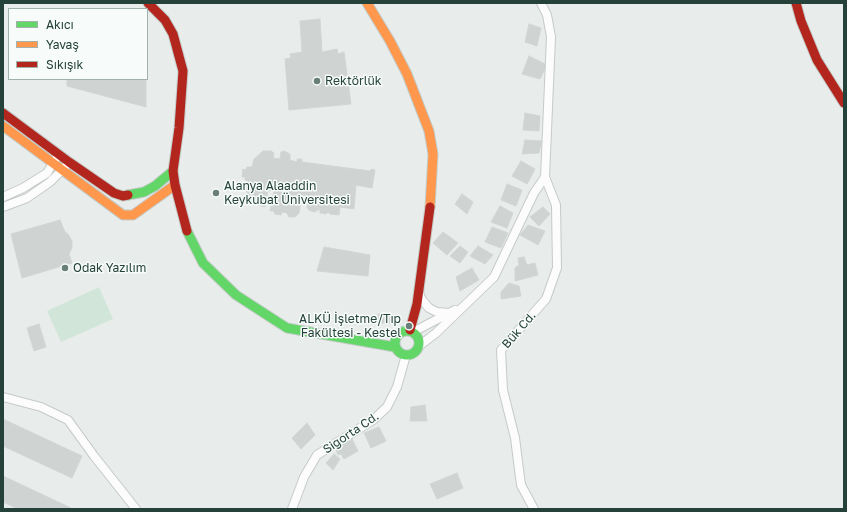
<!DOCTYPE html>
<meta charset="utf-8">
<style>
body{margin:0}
#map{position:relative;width:847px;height:512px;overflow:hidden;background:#e8edeb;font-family:"Golos Text",sans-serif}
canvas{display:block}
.frame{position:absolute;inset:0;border:4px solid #24423a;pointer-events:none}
.legend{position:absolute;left:8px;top:8px;width:140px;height:72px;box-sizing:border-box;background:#f7fbf9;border:1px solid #a3b1ad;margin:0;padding:5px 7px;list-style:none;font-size:12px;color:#24423a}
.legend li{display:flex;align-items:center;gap:8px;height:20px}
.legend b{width:20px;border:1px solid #a3b1ad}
</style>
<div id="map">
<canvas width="847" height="512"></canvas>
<div class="frame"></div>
<ul class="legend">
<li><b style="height:5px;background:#63d668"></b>Akıcı</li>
<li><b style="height:5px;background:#ff974d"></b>Yavaş</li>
<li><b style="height:5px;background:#b3261e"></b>Sıkışık</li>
</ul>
</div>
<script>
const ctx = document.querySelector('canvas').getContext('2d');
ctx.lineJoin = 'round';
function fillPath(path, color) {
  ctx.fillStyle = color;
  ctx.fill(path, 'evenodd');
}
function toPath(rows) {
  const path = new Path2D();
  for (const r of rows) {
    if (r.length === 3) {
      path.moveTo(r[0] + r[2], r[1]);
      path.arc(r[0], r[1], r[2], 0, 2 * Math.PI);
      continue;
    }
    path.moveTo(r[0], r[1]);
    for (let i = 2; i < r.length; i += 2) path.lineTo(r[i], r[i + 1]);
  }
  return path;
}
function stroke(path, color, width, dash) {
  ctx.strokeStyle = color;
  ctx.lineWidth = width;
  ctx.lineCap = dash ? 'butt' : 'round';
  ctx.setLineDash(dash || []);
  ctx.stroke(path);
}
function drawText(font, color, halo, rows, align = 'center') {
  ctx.font = font + ' "Golos Text",sans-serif';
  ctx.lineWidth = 3;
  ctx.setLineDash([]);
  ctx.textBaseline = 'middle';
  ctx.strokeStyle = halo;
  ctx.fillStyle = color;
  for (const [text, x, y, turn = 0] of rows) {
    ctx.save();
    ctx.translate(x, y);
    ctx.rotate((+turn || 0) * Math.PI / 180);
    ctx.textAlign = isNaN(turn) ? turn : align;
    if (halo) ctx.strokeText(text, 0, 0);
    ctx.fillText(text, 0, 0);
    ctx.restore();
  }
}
fillPath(toPath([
 [99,287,113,319,61,342,47,311]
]), '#d1e6d8');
const building = toPath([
 [320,19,322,52,337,49,338,54,344,52,351,104,289,110,285,59,291,58,290,54,302,52,300,21,320,19],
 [529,24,541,28,537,46,525,42,529,24],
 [529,56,547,65,540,79,522,74,529,56],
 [67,79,146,79,146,107,67,86,67,79],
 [525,113,540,116,539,131,523,130,525,113],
 [525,140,542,141,539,153,522,154,525,140],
 [263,151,271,151,274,153,273,158,280,159,281,152,284,151,290,154,290,160,297,162,297,159,302,159,302,162,370,171,372,169,375,170,372,188,356,185,354,209,340,207,339,215,330,214,328,212,326,214,320,213,320,209,314,212,309,210,307,208,309,196,302,195,299,213,295,217,289,217,287,213,282,212,281,215,275,214,274,211,270,211,274,191,268,190,265,207,257,205,250,199,246,190,245,184,248,183,248,181,245,180,245,177,242,177,243,169,246,170,247,167,252,167,254,159,263,151],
 [521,161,535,169,527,184,512,176,521,161],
 [507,184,522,190,516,206,501,200,507,184],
 [462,194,473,202,467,214,455,204,462,194],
 [500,206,513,213,507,228,491,222,500,206],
 [543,207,550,214,539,226,530,217,543,207],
 [60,220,65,232,68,234,72,241,72,248,69,254,72,263,22,278,11,234,60,220],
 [528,225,545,231,538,245,520,235,528,225],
 [492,227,508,233,501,248,485,242,492,227],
 [443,232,458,243,447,255,433,243,443,232],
 [460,246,468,252,460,263,450,256,460,246],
 [478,246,493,255,485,264,470,256,478,246],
 [324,247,370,255,368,276,317,271,324,247],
 [524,257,527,265,535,263,538,275,515,281,515,268,519,265,518,258,524,257],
 [472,268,479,280,460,291,456,277,472,268],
 [509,283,519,286,521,296,501,299,501,292,509,283],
 [378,314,394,315,393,323,378,323,378,314],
 [39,324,46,347,34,351,27,328,39,324],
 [425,405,427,421,410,421,411,407,425,405],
 [3,419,82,456,72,478,3,446,3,419],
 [307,423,315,435,301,449,292,438,307,423],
 [379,427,386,441,371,448,364,433,379,427],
 [351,437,358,451,344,459,341,454,338,455,334,446,351,437],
 [334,454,340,459,333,470,326,463,334,454],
 [457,473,463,488,437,499,430,484,457,473],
 [3,476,71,508,70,509,18,509,3,502,3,476]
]);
fillPath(building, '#cfd4d2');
stroke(building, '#d1d6d4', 1);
const street = toPath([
 [3,197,23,188,47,173,55,160],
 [3,207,27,198,50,182,65,167],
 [419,293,422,300,429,308,437,312,450,313],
 [413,332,455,310],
 [419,346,436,333,494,277,534,193,545,177,551,37,547,15,541,3],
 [3,397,41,407,68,420,94,456,136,509],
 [292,509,304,477,317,455,373,420,387,407,397,387,406,355],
 [534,509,521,485,515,438,503,390,501,350,546,299,557,268,556,205,545,177]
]);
const fast = toPath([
 [128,195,144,192,155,186,173,171],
 [187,231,203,263,236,295,287,328,395,347],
 [407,343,12]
]);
const slow = toPath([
 [367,3,390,41,407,74,429,131,433,154,430,207],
 [3,126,123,215,133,215,175,185]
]);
const jam = toPath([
 [148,3,165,20,173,34,183,71,179,128,173,171,175,185,187,231],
 [796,3,801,21,817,60,844,103],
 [3,113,69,162,114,193,123,196,128,195],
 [410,330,417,304,430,207]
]);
stroke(street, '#c5cac8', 10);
stroke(fast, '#c3cbc8', 11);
stroke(slow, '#c3cbc8', 11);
stroke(jam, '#c3cbc8', 11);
stroke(street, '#fcfcfc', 8);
stroke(fast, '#63d668', 9);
stroke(slow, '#ff974d', 9);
stroke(jam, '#b3261e', 9);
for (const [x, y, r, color] of [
 [317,81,4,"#697e78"],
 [216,193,4,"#697e78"],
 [65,268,4,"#697e78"],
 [409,326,4,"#697e78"]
]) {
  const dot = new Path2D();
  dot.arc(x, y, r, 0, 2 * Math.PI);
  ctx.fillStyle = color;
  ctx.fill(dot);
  stroke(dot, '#f7fbf9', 1.5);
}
drawText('12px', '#24423a', '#f7fbf9', [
 ["Rektörlük",325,81],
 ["Alanya Alaaddin",224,186],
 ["Keykubat Üniversitesi",224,200],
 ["Odak Yazılım",73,268],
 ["ALKÜ İşletme/Tıp",401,319,"right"],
 ["Fakültesi - Kestel",401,333,"right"]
], 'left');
drawText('12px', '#24423a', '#f7fbf9', [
 ["Bük Cd.",519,330,-49],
 ["Sigorta Cd.",351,433,-34]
]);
</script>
